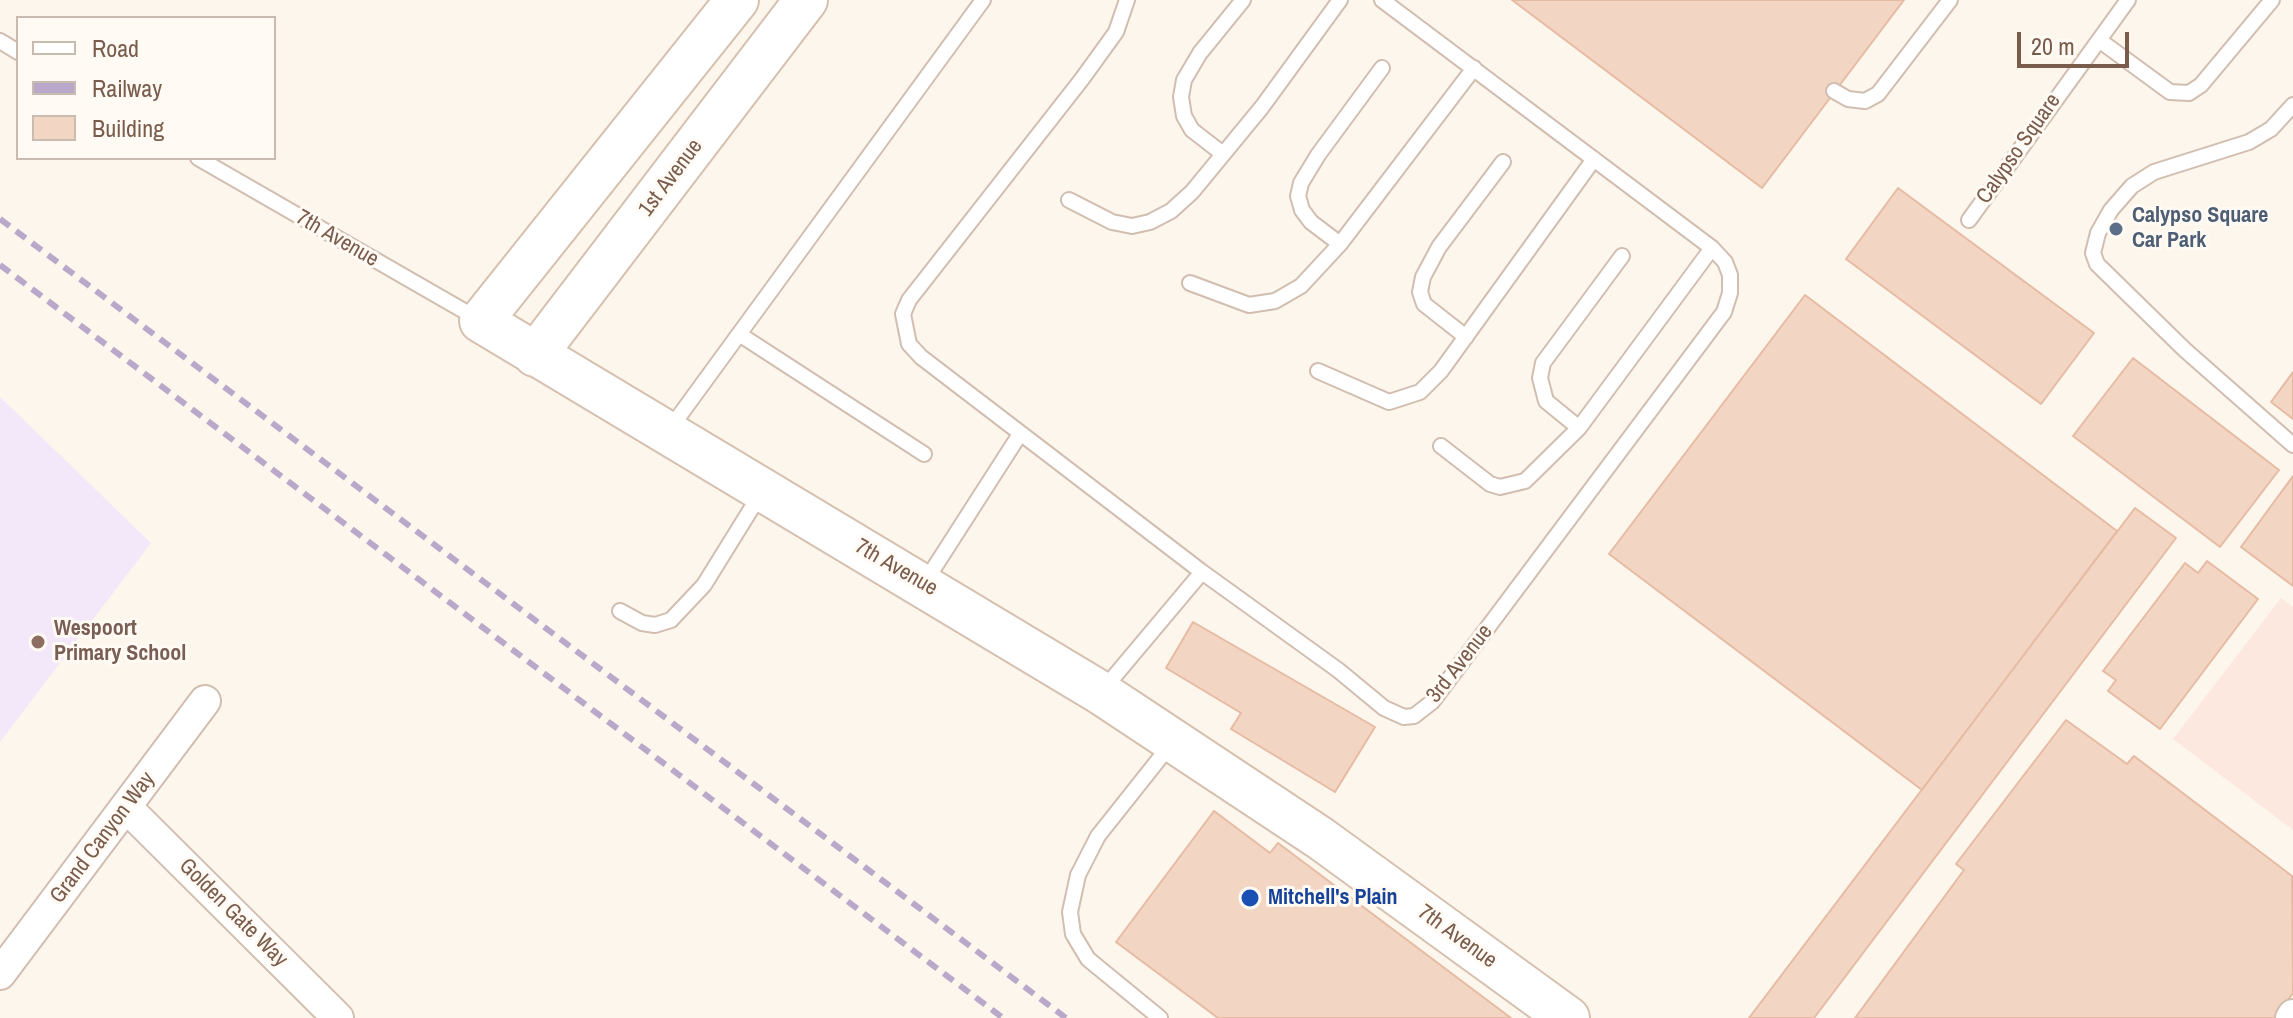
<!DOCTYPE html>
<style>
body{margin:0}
#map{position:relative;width:2293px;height:1018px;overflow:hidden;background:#fdf6ec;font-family:"Archivo Narrow",sans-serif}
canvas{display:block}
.legend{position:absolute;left:16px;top:16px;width:260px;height:144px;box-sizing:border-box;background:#fffaf3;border:2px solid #cabbb1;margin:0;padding:10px 14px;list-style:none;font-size:24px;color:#7a5c4d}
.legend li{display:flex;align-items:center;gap:16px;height:40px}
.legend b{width:40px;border:2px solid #cabbb1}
.scale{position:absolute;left:2017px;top:32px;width:112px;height:36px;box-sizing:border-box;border:4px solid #7a5c4d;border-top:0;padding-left:10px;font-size:24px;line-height:28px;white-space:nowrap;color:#7a5c4d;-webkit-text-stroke:6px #fffaf3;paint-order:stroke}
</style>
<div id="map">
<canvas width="2293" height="1018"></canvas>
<ul class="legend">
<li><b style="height:10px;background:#fff"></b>Road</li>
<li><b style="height:10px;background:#b9a8c9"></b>Railway</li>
<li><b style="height:22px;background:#f3d5c3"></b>Building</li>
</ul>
<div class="scale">20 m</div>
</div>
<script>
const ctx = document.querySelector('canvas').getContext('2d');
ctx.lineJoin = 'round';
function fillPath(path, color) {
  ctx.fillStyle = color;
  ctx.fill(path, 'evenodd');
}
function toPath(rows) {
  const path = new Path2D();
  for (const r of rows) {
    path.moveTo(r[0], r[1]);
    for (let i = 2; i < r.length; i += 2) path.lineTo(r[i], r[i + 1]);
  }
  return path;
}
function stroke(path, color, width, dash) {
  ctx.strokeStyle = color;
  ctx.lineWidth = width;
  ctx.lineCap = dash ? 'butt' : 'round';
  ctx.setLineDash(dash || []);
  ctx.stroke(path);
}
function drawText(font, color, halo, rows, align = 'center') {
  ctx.font = font + ' "Archivo Narrow",sans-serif';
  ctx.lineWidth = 6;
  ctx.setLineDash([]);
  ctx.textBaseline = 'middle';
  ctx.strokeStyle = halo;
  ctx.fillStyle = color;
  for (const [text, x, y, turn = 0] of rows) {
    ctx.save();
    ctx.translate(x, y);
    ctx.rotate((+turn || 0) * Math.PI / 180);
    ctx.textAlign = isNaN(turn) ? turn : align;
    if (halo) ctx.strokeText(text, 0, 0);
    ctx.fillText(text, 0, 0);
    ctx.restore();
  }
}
fillPath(toPath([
 [2281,598,2293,607,2293,830,2173,739]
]), '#fde8e0');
fillPath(toPath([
 [0,397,151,543,0,742]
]), '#f3e8fa');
const building = toPath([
 [1512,0,1904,0,1762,188,1512,0],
 [1898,188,2094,333,2041,404,1846,259,1898,188],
 [1805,295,2117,531,1922,790,1609,554,1805,295],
 [2133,358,2279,470,2220,547,2073,436,2133,358],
 [2293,372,2293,419,2271,402,2293,372],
 [2293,476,2293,586,2241,547,2293,476],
 [2135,508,2176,538,1814,1018,1749,1018,2135,508],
 [2207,561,2258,599,2160,729,2108,691,2116,680,2103,671,2185,563,2198,573,2207,561],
 [1193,622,1375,727,1335,792,1231,729,1241,713,1166,668,1193,622],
 [2066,720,2127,764,2134,756,2292,876,2293,993,2274,1018,1855,1018,1964,870,1956,864,2066,720],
 [1214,811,1270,853,1278,843,1511,1018,1218,1018,1116,942,1214,811]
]);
fillPath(building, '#f3d5c3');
stroke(building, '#e6bba3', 2);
const lane = toPath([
 [1127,0,1116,32,1082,79,909,300,903,314,909,344,921,357,1202,572,1338,670,1384,708,1404,717,1414,716,1432,702,1724,312,1730,293,1730,275,1725,262,1712,248,1382,0],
 [2099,40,2170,92,2189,93,2201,85,2272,0],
 [0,41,18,52],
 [1834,91,1848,99,1865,101,1878,94,1950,0],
 [2293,105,2271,129,2249,142,2154,172,2132,186,2111,210,2098,233,2093,253,2097,264,2185,350,2293,445],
 [1223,154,1192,130,1184,116,1181,97,1184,80,1200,53,1243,0],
 [198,158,478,319],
 [1069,200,1112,222,1132,226,1150,222,1171,211,1192,192,1262,107,1340,0],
 [1969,220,2128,0],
 [1340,244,1311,222,1302,210,1298,196,1301,183,1318,155,1382,68],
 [1190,283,1249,305,1275,301,1301,286,1340,244,1474,68],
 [739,334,924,454],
 [1466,337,1424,304,1420,292,1423,277,1439,247,1503,162],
 [1318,371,1389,402,1420,392,1441,371,1594,159],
 [1579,428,1546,401,1540,378,1543,363,1622,256],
 [669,430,983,0],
 [1441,446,1490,484,1500,487,1525,481,1579,428,1712,248],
 [925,582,1020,434],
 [620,611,642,623,655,625,671,620,704,585,761,493],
 [1102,691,1202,572],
 [1160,1018,1088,959,1073,934,1070,912,1078,875,1098,836,1171,744]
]);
const street = toPath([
 [127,808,338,1018],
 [0,974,205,701],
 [2291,1018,2293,1015]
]);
const secondary = toPath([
 [737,0,481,321,1101,693,1320,838,1568,1018],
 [535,355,806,0]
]);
stroke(lane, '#d1beb0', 18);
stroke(street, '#d1beb0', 34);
stroke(secondary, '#d6c0b0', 46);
stroke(lane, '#fff', 14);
stroke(street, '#fff', 30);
stroke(secondary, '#fff', 42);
stroke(toPath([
 [0,219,1066,1018],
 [0,265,1003,1018]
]), '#b9a8c9', 6, [12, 8]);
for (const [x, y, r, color] of [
 [2116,229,8,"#5c6f8a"],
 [38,642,8,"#8d6e63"],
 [1250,898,10,"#1a4fb4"]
]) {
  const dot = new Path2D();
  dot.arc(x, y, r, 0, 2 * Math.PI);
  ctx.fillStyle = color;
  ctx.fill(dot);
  stroke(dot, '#fffaf3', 3);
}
drawText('22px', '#7a5c4d', '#fffaf3', [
 ["Calypso Square",2019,149,-55],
 ["1st Avenue",671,178,-53],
 ["7th Avenue",337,239,30],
 ["7th Avenue",896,568,30],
 ["3rd Avenue",1460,664,-52],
 ["Grand Canyon Way",103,838,-53],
 ["Golden Gate Way",233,913,45],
 ["7th Avenue",1457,937,36]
]);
drawText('bold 22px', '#4e5e75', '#fffaf3', [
 ["Calypso Square",2132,216],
 ["Car Park",2132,241]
], 'left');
drawText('bold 22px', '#785e54', '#fffaf3', [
 ["Wespoort",54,629],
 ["Primary School",54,654]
], 'left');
drawText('bold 22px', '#164399', '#fffaf3', [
 ["Mitchell's Plain",1268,898]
], 'left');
</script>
